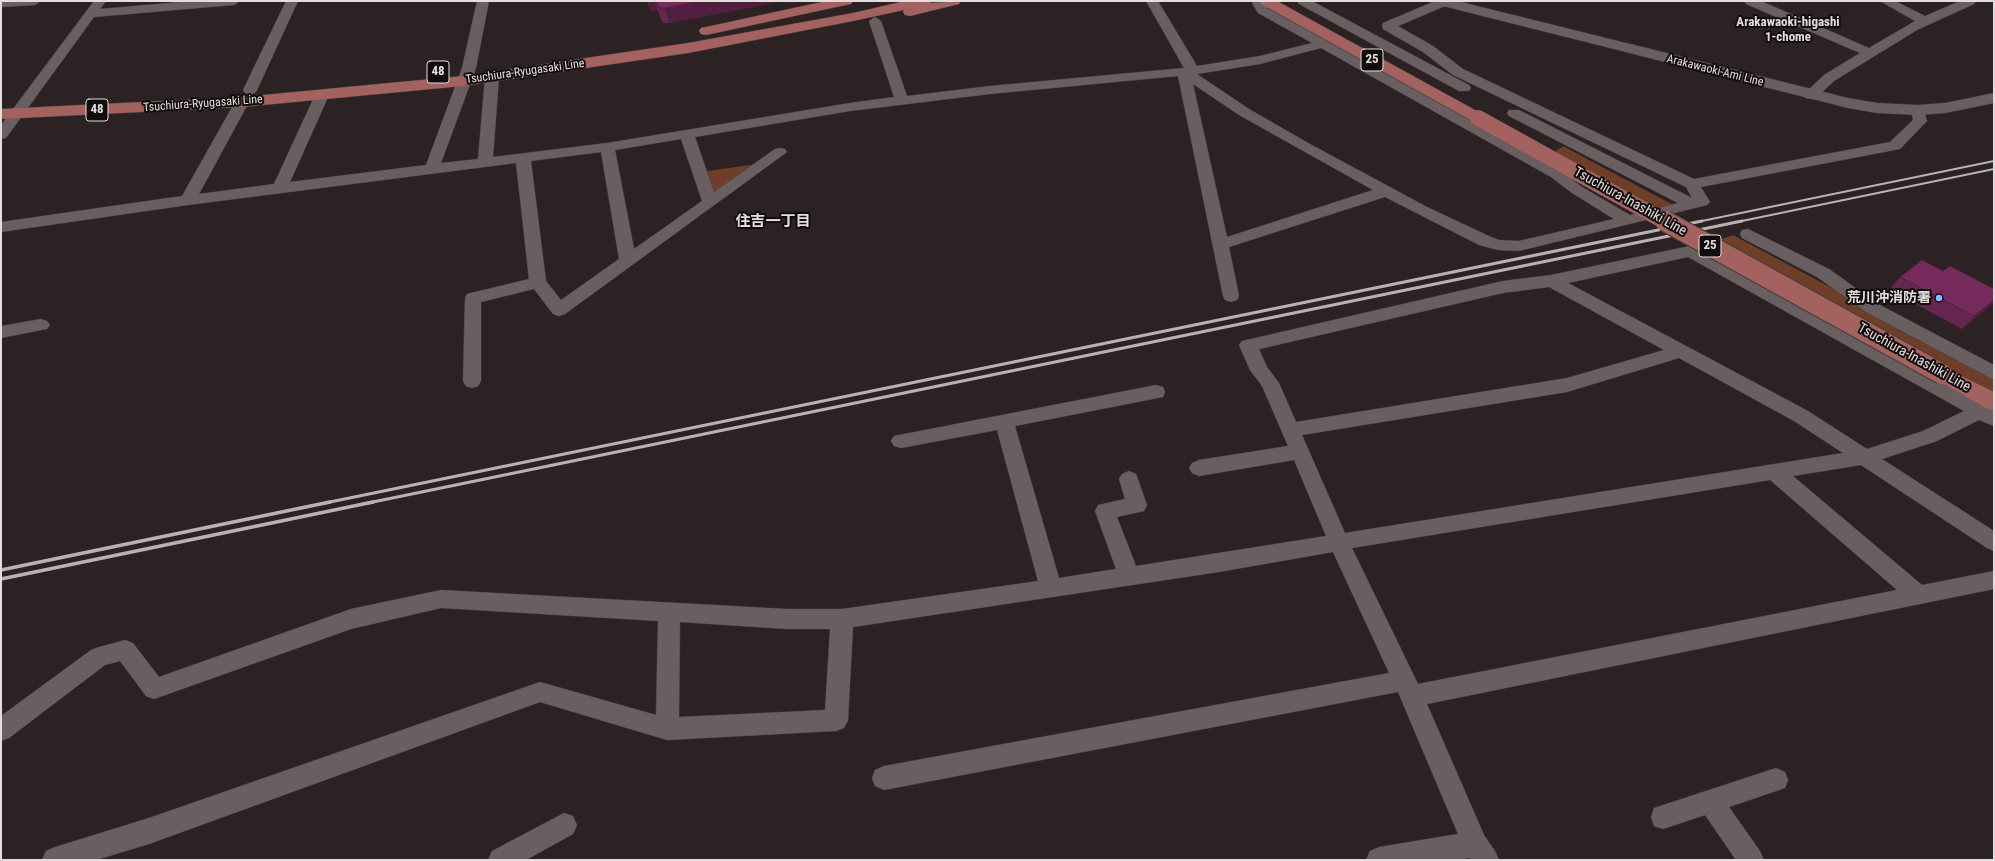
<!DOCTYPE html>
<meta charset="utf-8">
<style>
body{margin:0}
#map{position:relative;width:1995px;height:861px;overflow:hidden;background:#2c2224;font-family:"Roboto Condensed",sans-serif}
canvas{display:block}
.frame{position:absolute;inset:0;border:2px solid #e4ddde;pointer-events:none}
</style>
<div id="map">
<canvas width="1995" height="861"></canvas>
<div class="frame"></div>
</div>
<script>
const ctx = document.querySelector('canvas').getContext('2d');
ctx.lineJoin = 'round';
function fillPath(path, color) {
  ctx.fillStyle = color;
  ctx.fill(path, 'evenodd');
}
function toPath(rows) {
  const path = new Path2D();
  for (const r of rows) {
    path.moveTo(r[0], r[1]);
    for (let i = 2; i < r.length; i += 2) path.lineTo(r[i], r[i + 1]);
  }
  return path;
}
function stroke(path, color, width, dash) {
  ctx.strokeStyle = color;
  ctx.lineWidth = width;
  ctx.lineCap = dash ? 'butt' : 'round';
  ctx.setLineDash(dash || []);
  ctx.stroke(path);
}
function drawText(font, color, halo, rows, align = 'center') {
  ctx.font = font + ' "Roboto Condensed","Noto Sans JP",sans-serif';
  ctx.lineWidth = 4;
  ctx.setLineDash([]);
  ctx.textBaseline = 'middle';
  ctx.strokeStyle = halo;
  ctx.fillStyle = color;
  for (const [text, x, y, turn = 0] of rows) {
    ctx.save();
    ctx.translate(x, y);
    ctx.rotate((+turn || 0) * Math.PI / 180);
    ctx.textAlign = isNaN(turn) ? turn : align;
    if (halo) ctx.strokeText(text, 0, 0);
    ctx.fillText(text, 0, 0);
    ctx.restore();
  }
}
fillPath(toPath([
 [1563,146,1675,206,1649,212,1549,156],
 [765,163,710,202,700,172],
 [1733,235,1994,375,1994,414,1695,249]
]), '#6e3e28');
const minor = toPath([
 [1,1,41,1,35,5,1,7,1,1],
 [94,1,106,1,100,9,192,1,240,1,234,5,94,17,6,138,1,139,1,125,94,1],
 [286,1,298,1,257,90,255,93,250,94,245,93,243,90,286,1],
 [477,1,489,1,476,68,441,163,478,159,485,77,487,74,492,73,497,74,499,77,493,157,607,143,850,103,894,97,869,21,875,17,881,21,907,96,990,86,1184,68,1146,1,1158,1,1197,66,1260,56,1312,43,1258,13,1252,3,1253,1,1266,1,1265,3,1267,8,1561,171,1582,187,1630,215,1678,203,1509,116,1507,113,1509,110,1519,110,1692,198,1686,187,1453,75,1423,52,1383,29,1382,26,1383,23,1435,1,1452,1,1450,4,1398,26,1433,46,1463,69,1694,179,1890,142,1913,120,1911,110,1913,107,1923,107,1927,121,1900,149,1701,187,1710,202,1707,205,1519,251,1498,250,1479,245,1385,197,1229,247,1239,296,1237,300,1231,302,1225,300,1223,296,1178,76,990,94,850,111,695,137,714,192,775,149,780,148,785,149,787,152,565,314,559,316,553,314,534,289,481,302,481,381,478,386,472,388,466,386,463,381,465,298,467,294,529,279,516,163,188,205,1,232,1,222,182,196,235,102,237,99,242,98,247,99,249,102,199,194,274,184,315,95,317,92,322,91,327,92,329,95,290,182,426,165,462,68,477,1],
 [1321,48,1551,177,1572,193,1614,219,1519,241,1499,240,1491,237,1427,207,1310,144,1249,109,1197,74,1260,64,1321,48],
 [1193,84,1239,115,1373,190,1227,237,1193,84],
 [681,139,702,201,634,249,615,150,681,139],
 [601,152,619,259,561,300,546,281,531,161,601,152],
 [1297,1,1312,1,1469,85,1471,88,1469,91,1459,91,1299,4,1297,1],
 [1744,1,1761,1,1869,48,1915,21,1880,1,1895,1,1925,16,1960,1,1976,1,1974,4,1917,30,1834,81,1816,98,1811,99,1806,98,1804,95,1806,92,1824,75,1860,53,1746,4,1744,1],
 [1748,229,1829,269,1878,304,1994,365,1994,380,1866,312,1817,277,1742,238,1740,234,1742,230,1748,229],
 [1690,246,1994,410,1994,426,1979,420,1937,441,1882,459,1994,531,1994,551,1987,548,1861,465,1793,476,1922,585,1994,571,1994,589,1427,704,1484,835,1495,851,1499,860,1471,860,1469,858,1455,860,1366,860,1370,851,1379,847,1458,834,1398,692,884,790,875,786,872,778,875,770,884,766,1389,673,1333,552,1219,572,853,627,848,720,844,728,836,731,667,740,540,702,149,844,96,860,42,860,46,851,55,847,149,818,540,682,656,715,658,621,441,608,351,629,154,699,146,696,120,661,105,665,9,738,1,741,1,716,91,650,99,647,125,640,133,643,159,677,351,609,441,590,787,609,842,609,1038,581,997,430,901,448,894,446,891,441,894,436,1156,385,1163,387,1165,392,1163,397,1015,426,1059,578,1116,569,1095,511,1098,505,1125,499,1119,479,1122,474,1129,471,1136,474,1147,505,1144,511,1117,517,1136,566,1326,536,1294,460,1199,476,1192,473,1189,468,1192,463,1199,460,1288,446,1262,386,1250,370,1239,345,1242,341,1503,281,1551,275,1690,246],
 [1688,257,1964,411,1923,431,1867,449,1808,411,1568,283,1688,257],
 [1549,287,1664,350,1567,378,1296,422,1279,383,1267,367,1259,349,1503,293,1549,287],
 [1679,358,1794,421,1843,453,1345,533,1302,435,1567,392,1679,358],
 [1770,480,1897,590,1418,684,1352,548,1770,480],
 [680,622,787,629,830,629,825,710,679,717,680,622],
 [41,319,47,321,50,325,47,329,1,338,1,326,41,319],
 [1776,768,1785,772,1788,780,1785,788,1729,807,1760,851,1764,860,1736,860,1705,815,1663,829,1654,826,1651,817,1654,808,1776,768],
 [564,813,573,816,577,825,573,834,526,860,488,860,492,851,564,813]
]);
const secondary = toPath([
 [1433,1,1457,1,1848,98,1877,103,1918,105,1945,103,1994,93,1994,103,1945,113,1918,115,1877,113,1848,108,1435,4,1433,1]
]);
const primary = toPath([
 [826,1,853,1,851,4,846,5,706,35,701,34,699,31,701,28,706,27,826,1],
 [905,1,931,1,930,3,961,1,959,4,910,16,905,15,903,12,904,10,853,21,688,53,463,86,242,107,1,119,1,109,242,97,463,76,688,43,853,13,905,1],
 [1259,1,1277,1,1484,115,1486,118,1484,121,1478,123,1472,121,1261,4,1259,1],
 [1942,366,1994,392,1994,410,1986,408,1935,379,1931,374,1935,369,1942,366]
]);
stroke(minor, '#463d3f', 1);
stroke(secondary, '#463d3f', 1);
stroke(primary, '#463d3f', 1);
fillPath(minor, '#695e60');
fillPath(secondary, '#695e60');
fillPath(primary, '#a3625f');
stroke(toPath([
 [1697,222,1994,161],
 [1737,222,1994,169]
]), '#b9b1b2', 2);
stroke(toPath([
 [325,503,1702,221],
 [368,503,1742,221]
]), '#b9b1b2', 3);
stroke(toPath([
 [1,570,330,502],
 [1,579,373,502]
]), '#b9b1b2', 3.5);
const primaryBridgeFar1 = toPath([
 [1478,118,1666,222]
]);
const primaryBridge = toPath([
 [1665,221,1942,374]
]);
stroke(primaryBridgeFar1, '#463d3f', 16, []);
stroke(primaryBridge, '#463d3f', 22, []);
stroke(primaryBridgeFar1, '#a3625f', 16);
stroke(primaryBridge, '#a3625f', 20);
fillPath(toPath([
 [647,1,783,1,669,23,663,23,657,10,651,11],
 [1943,271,1994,289,1994,302,1990,306,1962,329,1889,290,1900,277]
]), '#65264f');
fillPath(toPath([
 [648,1,655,1,657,10,651,11],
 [701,1,783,1,669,23,665,8],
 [786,1,803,1,786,4],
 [1994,300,1994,302,1990,306,1962,329,1974,316]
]), '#521f40');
const building = toPath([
 [656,1,701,1,665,8,659,8,656,1],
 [1922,260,1943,271,1950,266,1994,289,1994,300,1974,316,1900,277,1922,260]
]);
fillPath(building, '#752c5c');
stroke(building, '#521f40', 1);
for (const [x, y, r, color] of [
 [1939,298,4,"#8eb8fd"]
]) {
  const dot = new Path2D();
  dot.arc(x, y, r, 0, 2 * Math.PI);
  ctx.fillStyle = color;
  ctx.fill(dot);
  stroke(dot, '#110d0e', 1.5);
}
drawText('12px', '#e4ddde', '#110d0e', [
 ["Arakawaoki-Ami Line",1715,71,14],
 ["Tsuchiura-Ryugasaki Line",525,72,-8],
 ["Tsuchiura-Ryugasaki Line",203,104,-4]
]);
drawText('bold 13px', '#e4ddde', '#110d0e', [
 ["Arakawaoki-higashi",1788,23],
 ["1-chome",1788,38]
]);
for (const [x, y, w] of [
 [1372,60,22],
 [438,72,22],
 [97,110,22],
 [1710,246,22]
]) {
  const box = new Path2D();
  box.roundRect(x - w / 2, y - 11, w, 22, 3);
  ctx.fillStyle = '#110d0e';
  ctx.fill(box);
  stroke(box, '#e4ddde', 1);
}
drawText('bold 13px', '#e4ddde', null, [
 ["25",1372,60],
 ["48",438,72],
 ["48",97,110],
 ["25",1710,246]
]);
drawText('14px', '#e4ddde', '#110d0e', [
 ["Tsuchiura-Inashiki Line",1630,202,29],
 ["Tsuchiura-Inashiki Line",1914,358,29]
]);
drawText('bold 14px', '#e4ddde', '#110d0e', [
 ["荒川沖消防署",1931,298]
], 'right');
drawText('bold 15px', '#e4ddde', '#110d0e', [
 ["住吉一丁目",773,222]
]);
</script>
